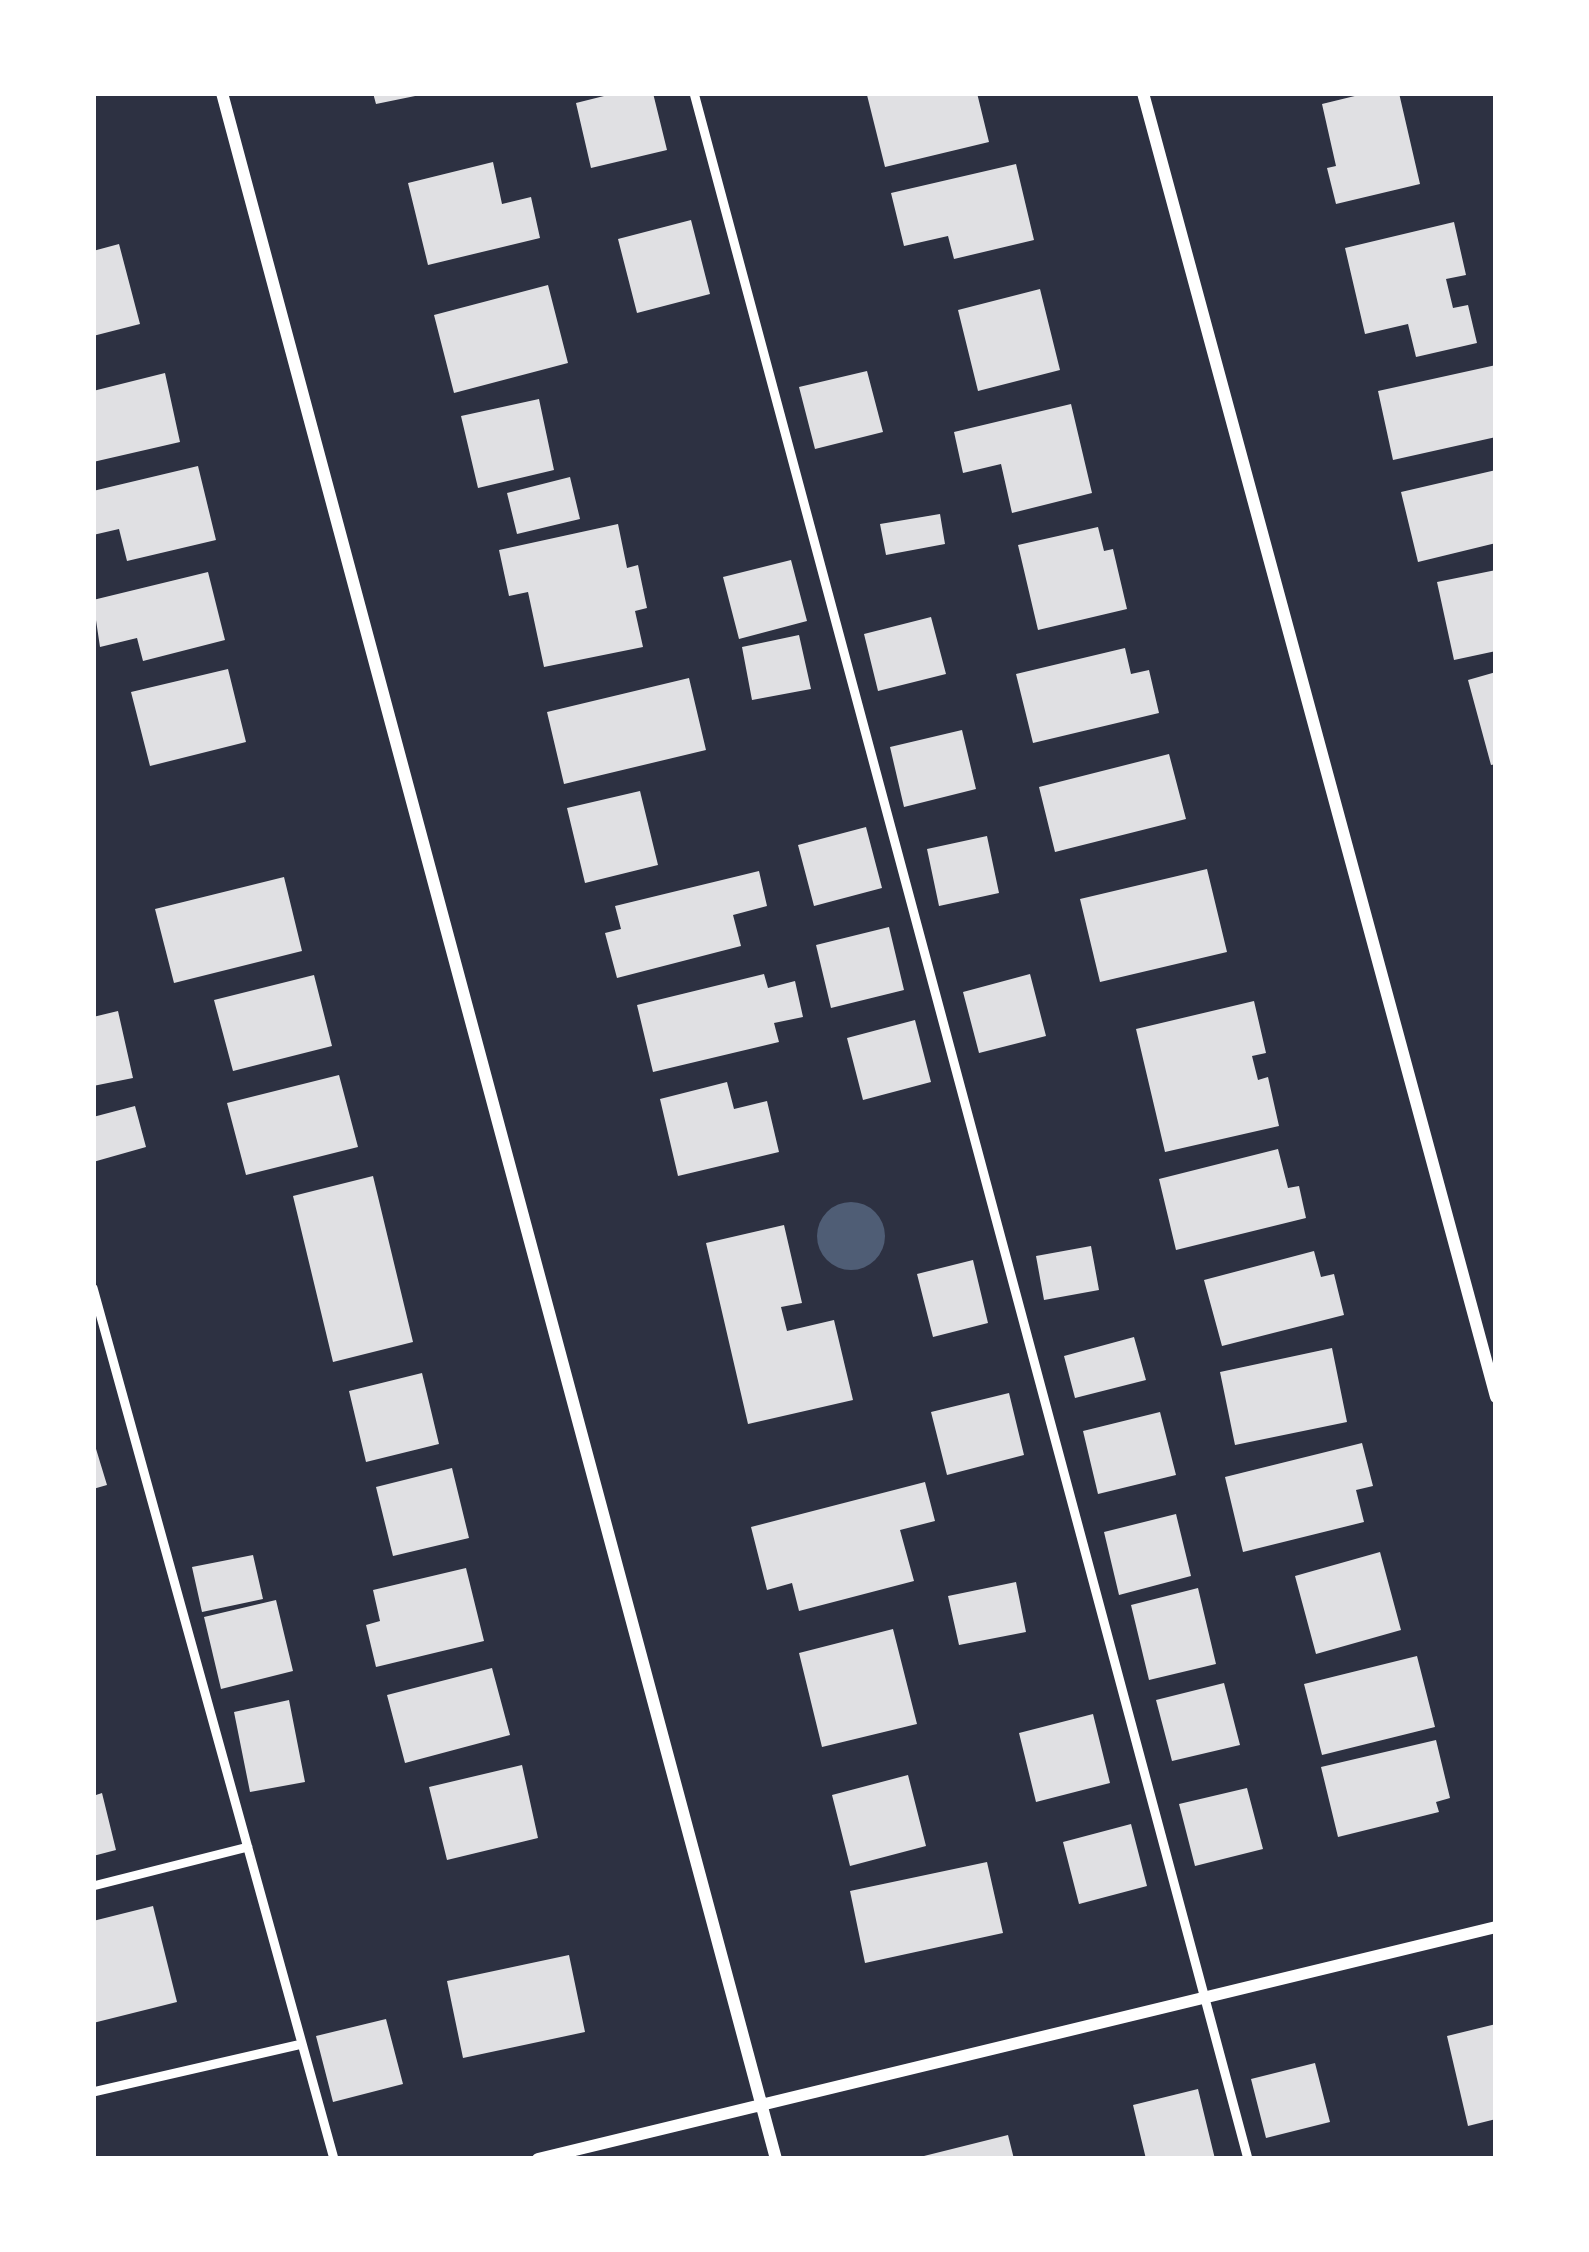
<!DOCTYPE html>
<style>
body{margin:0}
#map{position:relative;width:1589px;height:2252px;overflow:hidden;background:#2d3142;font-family:"Exo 2",sans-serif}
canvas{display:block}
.frame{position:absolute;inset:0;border:96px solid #fff;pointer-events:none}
</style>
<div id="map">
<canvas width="1589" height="2252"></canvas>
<div class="frame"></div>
</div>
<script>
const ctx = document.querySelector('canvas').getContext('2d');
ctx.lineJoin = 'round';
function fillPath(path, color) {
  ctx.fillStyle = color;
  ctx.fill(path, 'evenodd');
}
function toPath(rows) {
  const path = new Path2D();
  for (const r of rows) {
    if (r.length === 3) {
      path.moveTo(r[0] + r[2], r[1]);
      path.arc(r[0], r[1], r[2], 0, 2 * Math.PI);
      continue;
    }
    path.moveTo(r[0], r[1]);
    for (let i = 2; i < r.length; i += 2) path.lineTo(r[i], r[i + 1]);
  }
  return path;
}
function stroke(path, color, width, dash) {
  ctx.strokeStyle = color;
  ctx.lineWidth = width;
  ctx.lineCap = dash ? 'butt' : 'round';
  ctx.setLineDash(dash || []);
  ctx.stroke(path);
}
fillPath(toPath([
 [851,1236,34]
]), '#4f5d75');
fillPath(toPath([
 [373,93,420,93,420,95,376,104],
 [616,93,653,93,667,150,591,168,576,103],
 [874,93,977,93,989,142,885,167,867,95],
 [1367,93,1399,93,1420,184,1336,204,1327,168,1336,166,1322,104],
 [493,162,502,204,531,197,540,238,428,265,408,183],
 [1016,164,1034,240,954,259,948,236,904,246,891,193],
 [691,220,710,294,637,313,618,239],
 [1454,222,1466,275,1446,279,1453,308,1468,305,1477,343,1416,357,1408,324,1365,334,1345,248],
 [119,244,140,324,93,336,93,251],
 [548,285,568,363,454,393,434,315],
 [1040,289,1060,370,978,391,958,310],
 [1496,365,1496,437,1393,460,1378,391],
 [867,371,883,432,815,449,799,387],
 [165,373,180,442,93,462,93,391],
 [539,399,554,470,478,488,461,416],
 [1071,404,1092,493,1012,513,1001,464,963,473,954,432],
 [198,466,216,540,127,561,119,529,93,535,93,491],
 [1496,470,1496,543,1418,562,1401,492],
 [570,477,580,519,517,534,507,493],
 [940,514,945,544,886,555,880,524],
 [618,524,627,568,638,565,647,608,635,611,643,647,544,667,528,592,509,596,499,550],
 [1098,527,1104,551,1113,549,1127,609,1038,630,1018,545],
 [791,560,807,621,739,639,723,577],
 [1496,570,1496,651,1454,660,1437,582],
 [208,572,225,640,143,661,137,638,100,647,93,600],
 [931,617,946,674,878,691,864,634],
 [799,635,811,689,752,700,742,647],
 [1125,648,1131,674,1149,670,1159,713,1033,743,1016,674],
 [228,669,246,742,150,766,131,692],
 [1496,672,1496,764,1491,765,1468,680],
 [689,678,706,750,564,784,547,712],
 [962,730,976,789,904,807,890,747],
 [1169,754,1186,819,1055,852,1039,787],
 [640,791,658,865,585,883,567,808],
 [866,827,882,888,814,906,798,845],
 [987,836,999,893,939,906,927,849],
 [1207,869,1227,952,1100,982,1080,899],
 [759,871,767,906,733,915,741,946,617,978,605,933,621,929,615,906],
 [284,877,302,951,174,983,155,909],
 [889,927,904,990,831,1008,816,945],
 [764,974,768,988,795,981,803,1017,774,1023,779,1042,653,1072,637,1005],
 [1030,974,1046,1036,979,1053,963,992],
 [314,975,332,1046,233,1071,214,1000],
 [1254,1001,1266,1053,1252,1056,1258,1080,1268,1077,1279,1126,1165,1152,1136,1029],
 [118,1011,133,1078,93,1086,93,1017],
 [915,1020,931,1082,863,1100,847,1038],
 [339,1075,358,1147,246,1175,227,1103],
 [727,1082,734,1109,767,1101,779,1152,678,1176,660,1099],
 [135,1106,146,1147,93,1162,93,1117],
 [1278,1149,1288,1188,1299,1186,1306,1218,1176,1250,1159,1179],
 [373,1176,413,1342,333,1362,293,1196],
 [784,1225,802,1303,781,1307,787,1331,834,1320,853,1400,748,1424,706,1243],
 [1091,1246,1099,1290,1044,1300,1036,1256],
 [1314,1251,1321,1277,1334,1274,1344,1315,1222,1346,1204,1280],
 [973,1260,988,1323,933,1337,917,1274],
 [1134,1337,1146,1380,1075,1398,1064,1356],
 [1332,1348,1347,1422,1235,1445,1220,1372],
 [422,1373,439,1444,366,1462,349,1391],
 [1009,1393,1024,1455,947,1475,931,1412],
 [1160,1412,1176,1475,1098,1494,1083,1431],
 [93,1439,107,1485,93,1489],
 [1362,1443,1373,1486,1356,1490,1364,1522,1243,1552,1225,1477],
 [452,1468,469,1538,393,1556,376,1487],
 [925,1482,935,1521,900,1530,914,1581,799,1611,792,1583,767,1590,751,1527],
 [1176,1514,1191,1576,1119,1595,1104,1532],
 [1380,1552,1401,1630,1316,1654,1295,1576],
 [253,1555,263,1599,202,1612,192,1567],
 [466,1568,484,1641,376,1667,366,1625,380,1621,373,1590],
 [1016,1582,1026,1632,959,1645,948,1596],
 [1198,1588,1216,1664,1149,1680,1131,1605],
 [276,1600,293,1671,221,1689,204,1617],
 [893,1629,917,1724,822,1747,799,1653],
 [1417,1656,1435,1727,1322,1755,1304,1684],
 [492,1668,510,1735,405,1763,387,1695],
 [1224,1683,1240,1745,1172,1761,1156,1700],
 [289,1700,305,1782,250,1792,234,1712],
 [1093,1714,1110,1783,1036,1802,1019,1733],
 [1436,1740,1450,1798,1436,1802,1439,1812,1338,1837,1321,1767],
 [522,1765,538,1838,447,1860,429,1787],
 [908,1775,926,1846,850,1866,832,1795],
 [1247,1788,1263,1849,1195,1866,1179,1804],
 [102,1793,116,1850,93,1856,93,1796],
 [1131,1824,1147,1886,1079,1904,1063,1842],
 [987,1862,1003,1933,865,1963,850,1891],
 [153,1906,177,2002,93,2023,93,1921],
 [569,1955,585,2032,463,2058,447,1981],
 [386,2019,403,2084,333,2102,316,2036],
 [1496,2024,1496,2119,1468,2126,1447,2036],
 [1315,2063,1330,2122,1266,2138,1251,2079],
 [1198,2089,1215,2159,1146,2159,1133,2105],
 [1008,2135,1014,2159,921,2159,920,2157]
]), '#e0e0e3');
stroke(toPath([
 [694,93,1248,2159],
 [93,1288,334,2159],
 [93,1886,248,1847],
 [93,2092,302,2044]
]), '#fff', 9);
stroke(toPath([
 [222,93,776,2159],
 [1143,93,1496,1397],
 [538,2159,1496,1927]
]), '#fff', 12);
</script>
